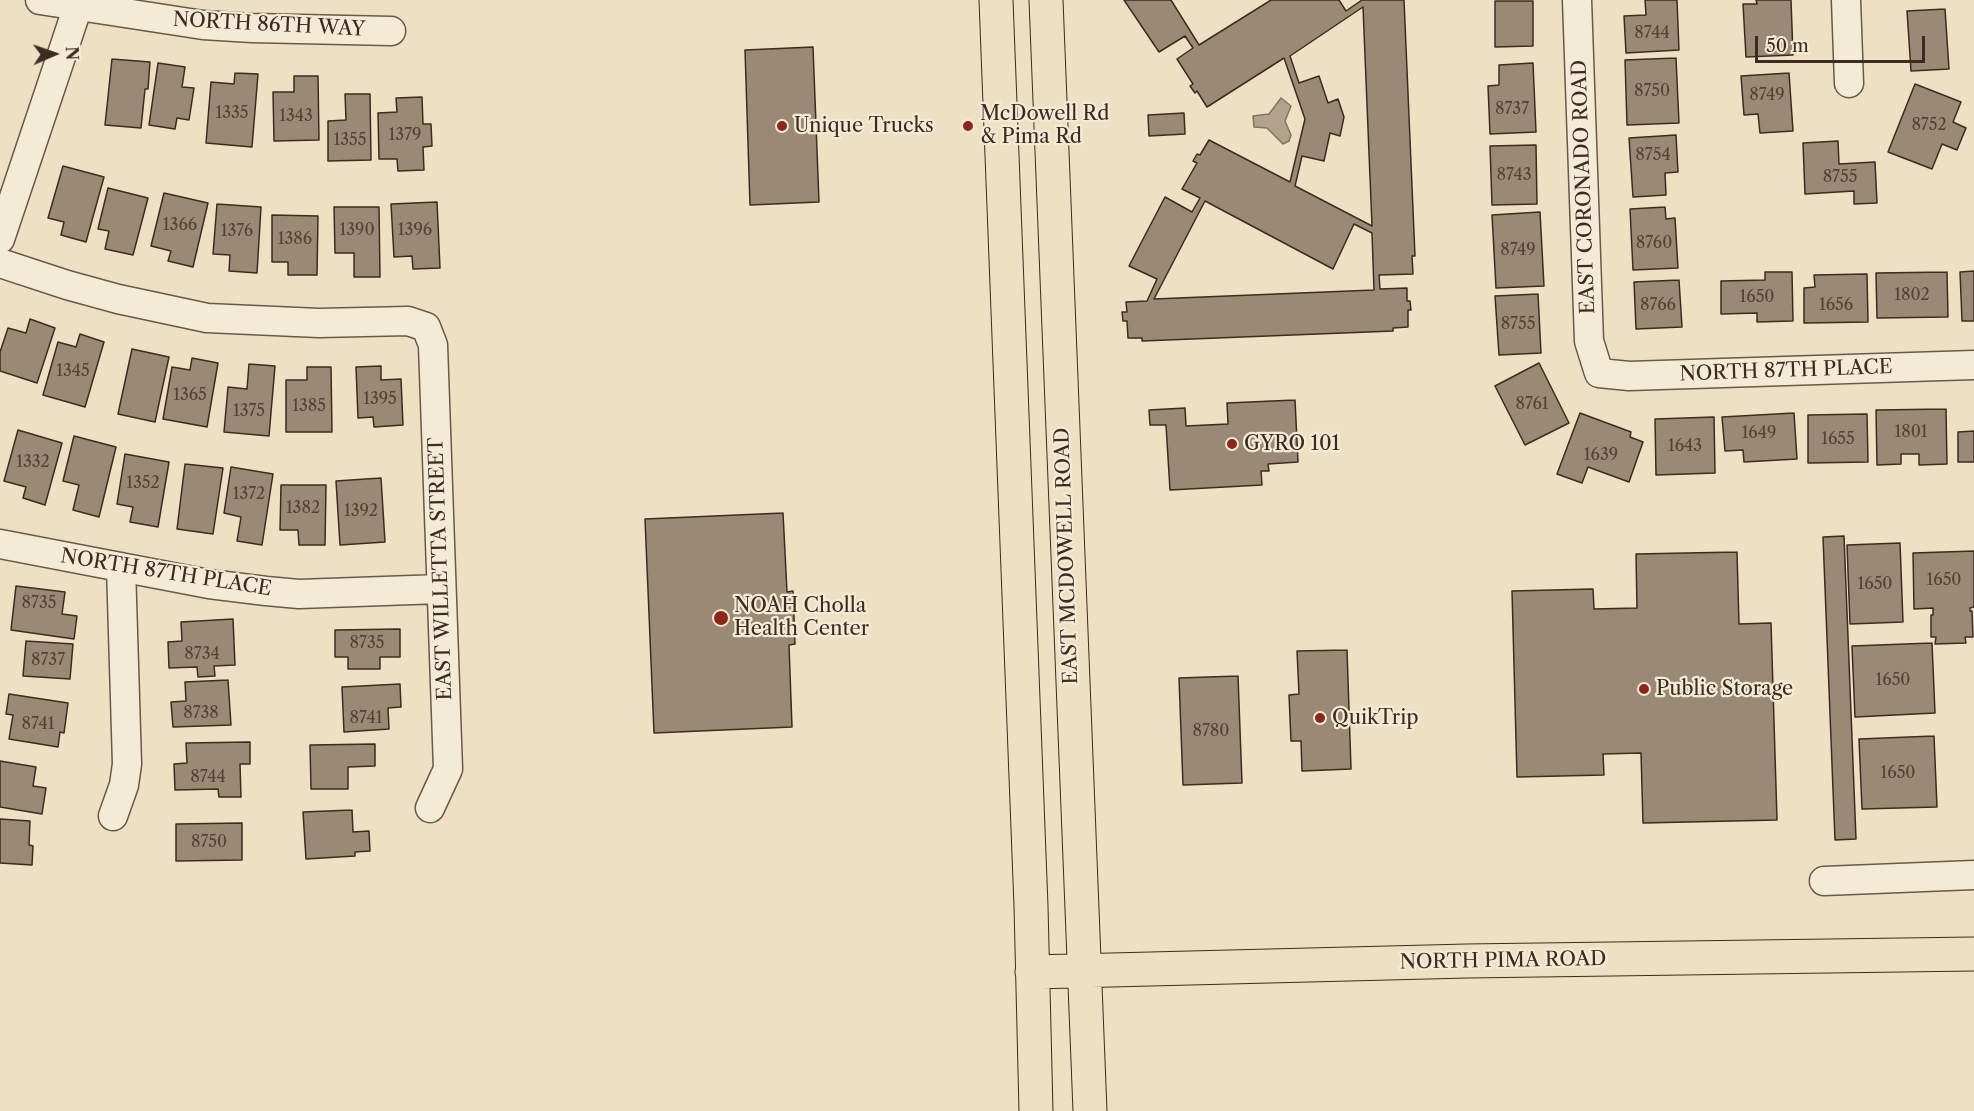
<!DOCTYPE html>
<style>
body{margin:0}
#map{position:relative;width:1974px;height:1111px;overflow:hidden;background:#eee0c2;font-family:"Libre Caslon Text",serif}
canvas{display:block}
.north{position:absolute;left:24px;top:24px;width:60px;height:60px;-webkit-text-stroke:4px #f4ebd7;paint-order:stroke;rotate:88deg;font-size:16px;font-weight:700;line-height:24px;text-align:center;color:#3e2a21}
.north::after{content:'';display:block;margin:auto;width:21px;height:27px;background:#3e2a21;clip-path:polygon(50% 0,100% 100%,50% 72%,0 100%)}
.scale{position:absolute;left:1755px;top:36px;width:170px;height:27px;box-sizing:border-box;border:3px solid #3e2a21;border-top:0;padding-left:8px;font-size:18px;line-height:21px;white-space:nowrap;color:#3e2a21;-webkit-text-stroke:4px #f4ebd7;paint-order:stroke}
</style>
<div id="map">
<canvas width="1974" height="1111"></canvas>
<div class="north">N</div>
<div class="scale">50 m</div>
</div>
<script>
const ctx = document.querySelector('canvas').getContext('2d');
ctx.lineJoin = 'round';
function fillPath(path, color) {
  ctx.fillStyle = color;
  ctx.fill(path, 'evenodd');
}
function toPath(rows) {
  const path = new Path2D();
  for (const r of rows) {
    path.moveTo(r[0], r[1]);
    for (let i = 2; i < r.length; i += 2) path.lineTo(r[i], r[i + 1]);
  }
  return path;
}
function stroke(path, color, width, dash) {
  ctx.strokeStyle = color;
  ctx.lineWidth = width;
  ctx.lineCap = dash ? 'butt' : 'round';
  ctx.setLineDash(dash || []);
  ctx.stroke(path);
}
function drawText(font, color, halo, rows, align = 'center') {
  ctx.font = font + ' "Libre Caslon Text",serif';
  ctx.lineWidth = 4.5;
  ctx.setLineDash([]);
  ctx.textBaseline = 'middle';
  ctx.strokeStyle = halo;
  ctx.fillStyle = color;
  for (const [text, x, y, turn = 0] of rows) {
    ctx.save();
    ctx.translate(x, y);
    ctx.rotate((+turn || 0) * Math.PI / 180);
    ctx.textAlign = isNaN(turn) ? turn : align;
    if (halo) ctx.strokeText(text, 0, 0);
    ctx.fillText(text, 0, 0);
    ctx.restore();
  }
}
const water = toPath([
 [1281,98,1291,106,1285,121,1291,135,1289,141,1283,144,1267,128,1254,127,1253,116,1269,114,1281,98]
]);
fillPath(water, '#b2a28b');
stroke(water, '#847261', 1.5);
const building = toPath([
 [1124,0,1171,0,1199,45,1271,0,1339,0,1346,11,1362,0,1404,0,1415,256,1412,256,1413,274,1379,275,1380,289,1407,288,1407,301,1410,301,1411,310,1408,310,1408,327,1393,328,1393,331,1142,341,1142,338,1128,338,1127,321,1123,321,1122,312,1127,312,1126,302,1147,301,1157,279,1129,266,1165,197,1192,212,1200,198,1182,189,1197,163,1193,161,1197,154,1200,155,1209,140,1290,182,1305,119,1284,58,1207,107,1197,91,1195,93,1190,86,1193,84,1177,59,1193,48,1185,36,1159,52,1124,0],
 [1363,7,1372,226,1295,186,1302,156,1324,161,1330,133,1340,136,1344,117,1338,99,1328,103,1319,76,1299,83,1290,56,1363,7],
 [1205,201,1333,269,1354,224,1372,233,1374,290,1154,299,1205,201],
 [1645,0,1677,0,1679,50,1626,53,1624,16,1646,15,1645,0],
 [1756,0,1791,0,1793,55,1746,57,1743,4,1757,4,1756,0],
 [1495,1,1533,1,1533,46,1495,47,1495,1],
 [1945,9,1949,69,1911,71,1907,11,1945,9],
 [813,47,819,202,750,205,745,50,813,47],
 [1676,58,1679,123,1627,125,1625,60,1676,58],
 [112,59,150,62,148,89,145,89,141,128,105,125,112,59],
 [158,63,185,67,182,87,194,88,189,120,177,118,175,129,149,125,158,63],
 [1533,63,1536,132,1490,134,1488,86,1499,85,1499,65,1533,63],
 [235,73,258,74,252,147,206,143,211,82,234,84,235,73],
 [1789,73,1793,131,1760,133,1758,114,1744,115,1741,76,1789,73],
 [294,76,318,76,319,140,274,141,273,92,294,92,294,76],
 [1915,84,1961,102,1953,122,1966,128,1957,150,1942,144,1932,169,1888,152,1915,84],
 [345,94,370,94,371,160,328,161,328,121,346,120,345,94],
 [422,97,423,124,431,124,432,146,423,147,424,170,398,171,397,159,379,159,378,113,397,112,396,98,422,97],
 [1184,113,1185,134,1149,136,1148,115,1184,113],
 [1676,135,1678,172,1665,173,1666,195,1633,197,1629,138,1676,135],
 [1838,141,1839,164,1875,162,1877,203,1854,204,1854,191,1805,194,1803,143,1838,141],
 [1536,145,1537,204,1492,205,1490,146,1536,145],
 [63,166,104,177,86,242,61,235,64,222,48,218,63,166],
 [108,188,148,198,133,255,105,249,109,231,98,229,108,188],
 [164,193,208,203,193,267,168,261,171,251,151,246,164,193],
 [437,202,440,268,413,269,412,256,394,257,391,204,437,202],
 [217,204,261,207,257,273,229,271,230,255,213,254,217,204],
 [334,207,379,207,380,277,354,277,354,253,335,253,334,207],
 [1665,207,1666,219,1675,218,1678,268,1633,270,1630,209,1665,207],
 [1540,212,1544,286,1496,288,1492,215,1540,212],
 [272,215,318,216,317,275,288,275,288,262,272,262,272,215],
 [1974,271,1974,321,1962,321,1960,272,1974,271],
 [1765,272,1792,272,1793,321,1757,322,1757,313,1721,314,1721,281,1765,280,1765,272],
 [1947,272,1948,317,1877,318,1876,273,1947,272],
 [1867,274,1868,322,1804,323,1804,288,1815,287,1814,275,1867,274],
 [1679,280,1682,327,1636,329,1634,282,1679,280],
 [1538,294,1541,353,1499,355,1495,296,1538,294],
 [30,319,55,328,37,383,0,371,0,352,8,328,26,333,30,319],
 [80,334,104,342,85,407,43,395,58,342,76,347,80,334],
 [132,349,169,357,155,422,118,414,132,349],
 [192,358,218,363,207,427,163,419,172,367,190,370,192,358],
 [1539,363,1569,423,1525,445,1495,386,1539,363],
 [249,364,275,366,269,436,224,432,228,387,247,389,249,364],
 [381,366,381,380,401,379,403,425,374,427,373,417,358,418,356,367,381,366],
 [307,367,331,367,332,432,286,432,286,380,307,380,307,367],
 [1295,400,1298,462,1268,464,1269,471,1261,471,1262,485,1170,490,1166,425,1150,425,1149,410,1185,408,1186,426,1228,424,1227,403,1295,400],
 [1946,409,1947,464,1919,465,1919,454,1901,454,1901,464,1877,465,1876,410,1946,409],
 [1580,413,1631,432,1630,437,1643,442,1629,482,1588,467,1582,483,1557,474,1580,413],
 [1794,413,1797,459,1744,462,1743,450,1725,451,1722,417,1794,413],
 [1867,414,1868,462,1808,463,1808,415,1867,414],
 [1714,417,1715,473,1656,475,1655,419,1714,417],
 [18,430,62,443,45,505,23,498,26,487,4,481,18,430],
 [1974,431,1974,462,1958,462,1958,432,1974,431],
 [74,436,116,447,99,517,73,510,79,485,63,481,74,436],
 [125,454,169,462,158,527,130,522,133,507,117,504,125,454],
 [185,464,223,468,213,534,177,529,185,464],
 [231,467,273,474,262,545,237,541,241,517,224,513,231,467],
 [381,478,385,542,340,545,336,481,381,478],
 [281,485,326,485,325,545,299,545,298,530,280,530,281,485],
 [783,513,787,592,793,591,795,644,789,645,792,727,654,733,645,519,783,513],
 [1844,536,1856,839,1835,840,1823,537,1844,536],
 [1900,543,1903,622,1850,624,1847,545,1900,543],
 [1974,551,1974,607,1970,608,1970,611,1972,611,1973,637,1965,637,1966,643,1935,644,1936,637,1931,637,1931,615,1933,615,1933,608,1914,609,1913,553,1974,551],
 [1737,552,1739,624,1771,623,1777,820,1643,823,1641,753,1603,754,1604,775,1517,777,1512,591,1593,589,1594,609,1637,608,1636,554,1737,552],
 [16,586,65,592,62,614,77,616,74,639,11,630,16,586],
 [233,619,235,665,214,666,215,676,198,677,197,667,169,668,168,642,182,641,181,622,233,619],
 [400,629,400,657,380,657,380,669,348,669,348,657,335,657,335,630,400,629],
 [26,641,73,644,70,679,23,676,26,641],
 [1932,643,1935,713,1855,717,1852,646,1932,643],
 [1347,650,1351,769,1302,771,1301,741,1291,741,1289,695,1299,694,1297,651,1347,650],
 [1238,676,1242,783,1183,785,1179,678,1238,676],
 [228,680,231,725,173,727,171,702,186,701,185,682,228,680],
 [400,684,401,707,388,708,389,729,344,732,342,687,400,684],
 [9,694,68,703,64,733,60,732,58,747,9,739,13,715,6,714,9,694],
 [1934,736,1937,807,1862,809,1859,739,1934,736],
 [250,742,250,764,240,764,241,797,219,797,218,789,175,790,174,764,187,763,186,743,250,742],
 [375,744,375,766,348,767,348,789,311,789,310,745,375,744],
 [0,761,36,767,33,786,46,788,42,814,0,807,0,761],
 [352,810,353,832,369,831,370,851,355,852,355,856,306,859,303,812,352,810],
 [0,819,30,821,29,845,33,846,32,865,0,863,0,819],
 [242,823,242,860,176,861,176,824,242,823]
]);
fillPath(building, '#9a8975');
stroke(building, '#3e2a21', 1.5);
const minor = toPath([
 [40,0,203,25,252,28,391,31],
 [1577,0,1589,341,1599,373,1629,376,1974,365],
 [1846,0,1849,83],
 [0,239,80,0],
 [0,263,67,285,118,299,207,318,319,323,408,321,426,327,433,345,448,769,430,808],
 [0,544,209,584,266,591,299,594,441,589],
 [113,816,124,785,127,764,121,567],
 [1824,881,1974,875]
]);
const major = toPath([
 [996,0,1031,906,1036,1111],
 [1046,0,1090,1111],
 [1032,972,1467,961,1974,954]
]);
stroke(minor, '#6a5849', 31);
stroke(major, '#3e2a21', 35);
stroke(minor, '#f4ebd7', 28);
stroke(major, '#eee0c2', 33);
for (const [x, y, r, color] of [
 [782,126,6,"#8f2418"],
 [968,126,6,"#8f2418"],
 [1232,444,6,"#8f2418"],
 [721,618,8,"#8f2418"],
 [1644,689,6,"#8f2418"],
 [1320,718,6,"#8f2418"]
]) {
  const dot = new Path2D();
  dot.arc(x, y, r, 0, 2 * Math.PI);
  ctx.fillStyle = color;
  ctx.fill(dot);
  stroke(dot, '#f4ebd7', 2);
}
drawText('16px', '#554236', null, [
 ["8744",1652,33],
 ["8750",1652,91],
 ["8749",1767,95],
 ["8737",1512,109],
 ["1335",232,113],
 ["1343",296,116],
 ["8752",1929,125],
 ["1379",405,135],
 ["1355",350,140],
 ["8754",1653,155],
 ["8743",1514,175],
 ["8755",1840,177],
 ["1366",180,225],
 ["1390",357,230],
 ["1396",415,230],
 ["1376",237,231],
 ["1386",295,239],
 ["8760",1654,243],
 ["8749",1518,250],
 ["1802",1912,295],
 ["1650",1757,297],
 ["8766",1658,305],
 ["1656",1836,305],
 ["8755",1518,324],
 ["1345",73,371],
 ["1365",190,395],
 ["1395",380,399],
 ["8761",1532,404],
 ["1385",309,406],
 ["1375",249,411],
 ["1801",1911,432],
 ["1649",1759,433],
 ["1655",1838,439],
 ["1643",1685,446],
 ["1639",1601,455],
 ["1332",33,462],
 ["1352",143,483],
 ["1372",249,494],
 ["1382",303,508],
 ["1392",361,511],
 ["1650",1944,580],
 ["1650",1875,584],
 ["8735",39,603],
 ["8735",367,643],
 ["8734",202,654],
 ["8737",48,660],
 ["1650",1893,680],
 ["8738",201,713],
 ["8741",366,718],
 ["8741",38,724],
 ["8780",1211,731],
 ["1650",1898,773],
 ["8744",208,777],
 ["8750",209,842]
]);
drawText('20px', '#3e2a21', '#f4ebd7', [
 ["NORTH 86TH WAY",269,25,3],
 ["EAST CORONADO ROAD",1584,187,-92],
 ["NORTH 87TH PLACE",1786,371,-2],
 ["EAST MCDOWELL ROAD",1067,556,-92],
 ["EAST WILLETTA STREET",441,569,-92],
 ["NORTH 87TH PLACE",166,573,9],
 ["NORTH PIMA ROAD",1503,961,-1]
]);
drawText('20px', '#3e2a21', '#f4ebd7', [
 ["McDowell Rd",980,114],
 ["& Pima Rd",980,137],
 ["Unique Trucks",794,126],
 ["GYRO 101",1244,444],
 ["NOAH Cholla",734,606],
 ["Health Center",734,629],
 ["Public Storage",1656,689],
 ["QuikTrip",1332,718]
], 'left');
</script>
